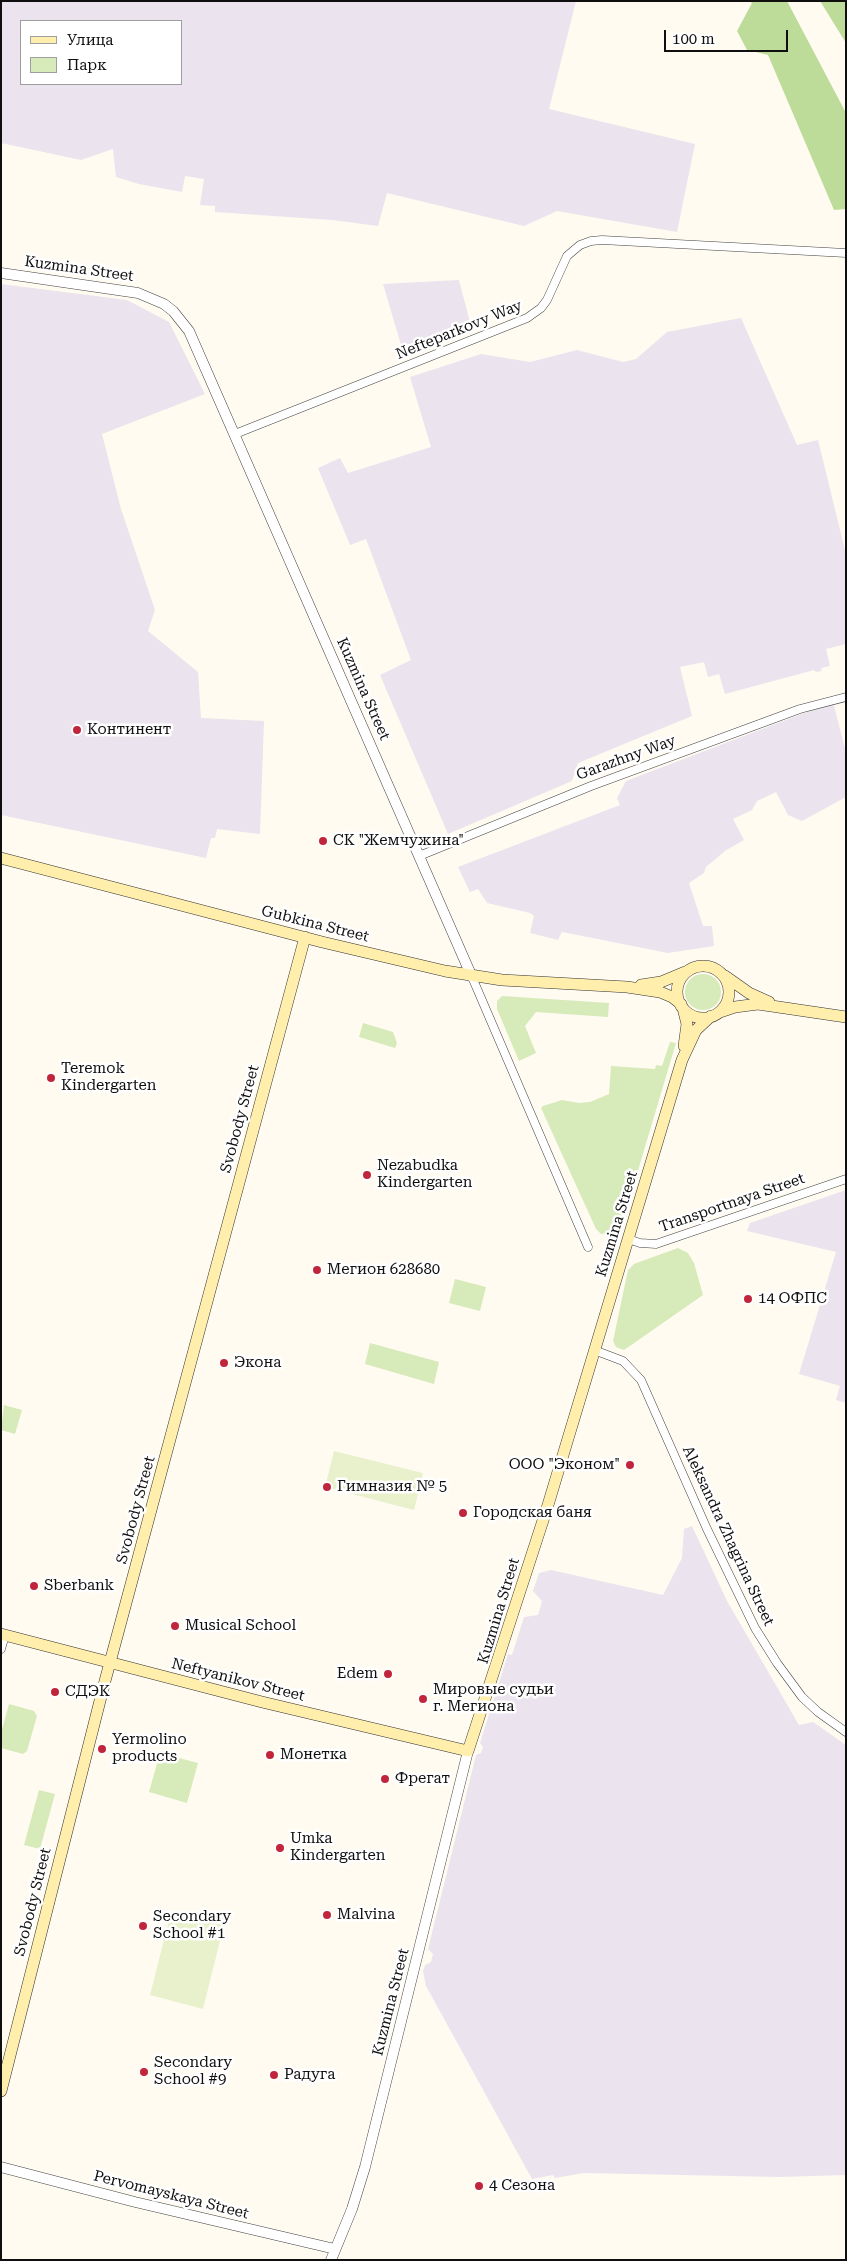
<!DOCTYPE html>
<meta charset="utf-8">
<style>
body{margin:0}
#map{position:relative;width:847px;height:2261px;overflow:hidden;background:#fffbf1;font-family:"Roboto Serif",serif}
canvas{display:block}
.frame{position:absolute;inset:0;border:2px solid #0f0f0f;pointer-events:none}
.legend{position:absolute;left:20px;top:20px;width:162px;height:65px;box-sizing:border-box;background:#fff;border:1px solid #9f9f9f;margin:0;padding:6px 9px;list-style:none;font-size:15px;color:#0f0f0f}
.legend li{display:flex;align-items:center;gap:10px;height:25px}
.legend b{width:25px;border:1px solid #9f9f9f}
.scale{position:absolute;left:664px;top:30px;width:124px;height:22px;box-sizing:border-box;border:2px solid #0f0f0f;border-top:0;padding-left:6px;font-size:15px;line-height:18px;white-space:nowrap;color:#0f0f0f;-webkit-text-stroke:4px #fff;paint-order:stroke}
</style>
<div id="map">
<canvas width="847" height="2261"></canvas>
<div class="frame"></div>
<ul class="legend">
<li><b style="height:6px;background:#ffeeac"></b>Улица</li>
<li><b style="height:14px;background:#d7eab9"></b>Парк</li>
</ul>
<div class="scale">100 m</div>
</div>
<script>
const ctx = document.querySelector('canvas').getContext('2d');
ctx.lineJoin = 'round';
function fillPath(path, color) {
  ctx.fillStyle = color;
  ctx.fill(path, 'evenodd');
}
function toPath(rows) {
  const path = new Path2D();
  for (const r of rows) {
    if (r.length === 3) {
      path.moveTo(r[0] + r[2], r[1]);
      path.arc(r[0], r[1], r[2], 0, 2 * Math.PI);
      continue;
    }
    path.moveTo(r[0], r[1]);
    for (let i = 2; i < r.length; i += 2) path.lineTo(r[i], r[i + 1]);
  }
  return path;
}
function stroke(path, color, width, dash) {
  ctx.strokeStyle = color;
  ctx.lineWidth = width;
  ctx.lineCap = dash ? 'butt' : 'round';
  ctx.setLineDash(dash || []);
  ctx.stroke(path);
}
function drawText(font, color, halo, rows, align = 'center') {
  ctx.font = font + ' "Roboto Serif",serif';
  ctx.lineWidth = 5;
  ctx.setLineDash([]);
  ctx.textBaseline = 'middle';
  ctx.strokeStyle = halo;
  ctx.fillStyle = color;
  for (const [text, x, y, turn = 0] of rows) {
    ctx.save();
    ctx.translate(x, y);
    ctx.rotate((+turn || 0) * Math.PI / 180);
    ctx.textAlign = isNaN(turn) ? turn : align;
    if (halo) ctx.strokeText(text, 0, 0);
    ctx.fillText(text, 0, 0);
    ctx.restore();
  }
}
fillPath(toPath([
 [1,1,576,1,549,109,695,144,677,232,557,211,524,226,387,193,378,226,332,220,215,212,215,206,200,205,204,179,185,176,182,192,139,184,116,177,113,149,81,160,1,143],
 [181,21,181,84,21,84,21,21],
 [459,280,472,330,404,355,383,284],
 [1,284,127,300,169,322,205,394,102,434,121,509,155,610,148,631,198,672,201,718,264,721,260,834,217,829,215,838,211,838,206,858,1,815],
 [741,318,797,445,818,440,846,554,846,644,826,649,830,666,821,668,822,671,816,672,814,670,725,694,719,674,708,677,704,662,680,667,692,716,578,763,572,781,448,834,380,675,411,660,366,539,350,545,318,468,340,458,348,473,431,447,410,377,481,354,530,362,577,350,623,362,636,359,667,332],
 [833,702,846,752,846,797,802,821,788,815,776,792,757,801,752,810,733,819,744,840,725,851,706,867,704,873,689,883,703,926,712,926,714,946,668,953,562,932,558,940,530,933,534,916,530,913,487,903,478,889,470,892,458,867,620,805,617,798,626,781],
 [846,1190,846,1403,836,1400,840,1386,799,1374,836,1252,747,1231,750,1223],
 [692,1526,727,1601,799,1725,813,1722,846,1745,846,2175,780,2177,584,2173,555,2178,553,2175,532,2179,426,1986,423,1971,425,1965,431,1962,433,1954,428,1949,476,1755,481,1753,483,1747,480,1743,508,1654,512,1655,524,1617,538,1615,541,1605,542,1601,533,1591,539,1573,551,1570,663,1595,682,1558,684,1529]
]), '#ebe3ed');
fillPath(toPath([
 [703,992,18],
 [502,996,609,1003,608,1017,536,1012,525,1026,536,1053,519,1061,497,1009,497,1001],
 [363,1023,393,1032,397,1043,395,1048,359,1037],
 [670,1042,676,1043,622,1224,615,1233,601,1234,596,1229,541,1108,543,1106,562,1100,579,1103,590,1102,609,1094,611,1066,655,1069,656,1065,662,1066],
 [678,1248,688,1253,694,1263,703,1295,627,1348,624,1350,616,1347,613,1341,628,1270,634,1264],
 [455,1279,486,1287,480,1311,449,1303],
 [370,1343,439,1362,434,1384,365,1364],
 [4,1405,22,1410,15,1434,1,1430],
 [9,1704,34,1711,37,1716,27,1751,23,1754,1,1748,1,1733],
 [160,1753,198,1763,187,1803,149,1792],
 [39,1790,55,1794,40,1849,24,1845]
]), '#d7eab9');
fillPath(toPath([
 [749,1,787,1,846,113,846,209,834,210,768,55,747,50,737,31,752,3],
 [820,1,846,1,846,43]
]), '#bddb99');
fillPath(toPath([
 [334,1451,423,1473,414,1510,325,1487],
 [171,1912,224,1925,203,2009,150,1995]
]), '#e8f1cb');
const minor = toPath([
 [235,434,527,318,541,308,547,300,567,256,580,245,591,241,602,240,846,253],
 [419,856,591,786,800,709,846,697],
 [472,977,588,1247],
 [628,1239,640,1243,656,1244,846,1179],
 [594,1350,623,1361,641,1380,707,1529,755,1628,777,1663,802,1697,818,1712,846,1732],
 [1,1649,5,1635]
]);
const tertiary = toPath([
 [1,273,138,293,164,304,173,311,189,331,472,977],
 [1,2167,135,2202,335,2249],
 [331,2260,352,2209,365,2167,468,1751]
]);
const secondary = toPath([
 [1,858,322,942,445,971,502,980,627,987,660,992,672,997,681,1004],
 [703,992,26],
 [725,976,749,993,769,1002],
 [641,985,661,982,685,972],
 [683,1008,687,1024,684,1046],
 [720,1012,735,1007,758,1004,846,1017],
 [1,1634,262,1702,468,1751,548,1505,682,1060,696,1030,711,1016],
 [1,2091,105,1681,305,937]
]);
stroke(minor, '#424242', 9);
stroke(tertiary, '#424242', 11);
stroke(secondary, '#313131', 12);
stroke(minor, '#fff', 8);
stroke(tertiary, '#fff', 10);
stroke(secondary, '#ffeeac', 11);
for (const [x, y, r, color] of [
 [77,730,5,"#c1253b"],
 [323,841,5,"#c1253b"],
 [51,1078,5,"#c1253b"],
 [367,1175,5,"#c1253b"],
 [317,1270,5,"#c1253b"],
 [748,1299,5,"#c1253b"],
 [224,1363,5,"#c1253b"],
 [630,1465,5,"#c1253b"],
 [327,1487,5,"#c1253b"],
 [463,1513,5,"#c1253b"],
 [34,1586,5,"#c1253b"],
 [175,1626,5,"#c1253b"],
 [388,1674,5,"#c1253b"],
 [55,1692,5,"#c1253b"],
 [423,1699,5,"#c1253b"],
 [102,1749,5,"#c1253b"],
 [270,1755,5,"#c1253b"],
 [385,1779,5,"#c1253b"],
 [280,1848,5,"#c1253b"],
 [327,1915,5,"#c1253b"],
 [143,1926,5,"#c1253b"],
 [144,2072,5,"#c1253b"],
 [274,2075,5,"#c1253b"],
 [479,2186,5,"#c1253b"]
]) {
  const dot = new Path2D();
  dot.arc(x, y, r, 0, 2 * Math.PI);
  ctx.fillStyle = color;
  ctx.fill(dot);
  stroke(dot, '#fff', 2);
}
drawText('15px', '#0f0f0f', '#fff', [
 ["Kuzmina Street",79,269,8],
 ["Nefteparkovy Way",459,330,-22],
 ["Kuzmina Street",363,689,66],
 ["Garazhny Way",626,758,-20],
 ["Gubkina Street",315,924,14],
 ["Svobody Street",240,1119,-75],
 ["Transportnaya Street",732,1203,-19],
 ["Kuzmina Street",617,1224,-73],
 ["Svobody Street",136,1510,-75],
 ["Aleksandra Zhagrina Street",728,1536,65],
 ["Kuzmina Street",499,1611,-73],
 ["Neftyanikov Street",238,1680,14],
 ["Svobody Street",33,1902,-76],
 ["Kuzmina Street",391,2002,-76],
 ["Pervomayskaya Street",171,2195,14]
]);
drawText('15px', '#0f0f0f', '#fff', [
 ["Континент",87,730],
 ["СК \"Жемчужина\"",333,841],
 ["Teremok",61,1069],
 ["Kindergarten",61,1086],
 ["Nezabudka",377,1166],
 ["Kindergarten",377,1183],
 ["Мегион 628680",327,1270],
 ["14 ОФПС",758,1299],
 ["Экона",234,1363],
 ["ООО \"Эконом\"",620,1465,"right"],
 ["Гимназия № 5",337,1487],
 ["Городская баня",473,1513],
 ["Sberbank",44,1586],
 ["Musical School",185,1626],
 ["Edem",378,1674,"right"],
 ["Мировые судьи",433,1690],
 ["г. Мегиона",433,1707],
 ["СДЭК",65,1692],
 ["Yermolino",112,1740],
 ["products",112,1757],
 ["Монетка",280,1755],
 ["Фрегат",395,1779],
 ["Umka",290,1839],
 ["Kindergarten",290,1856],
 ["Malvina",337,1915],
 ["Secondary",153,1917],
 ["School #1",153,1934],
 ["Secondary",154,2063],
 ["School #9",154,2080],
 ["Радуга",284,2075],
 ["4 Сезона",489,2186]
], 'left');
</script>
